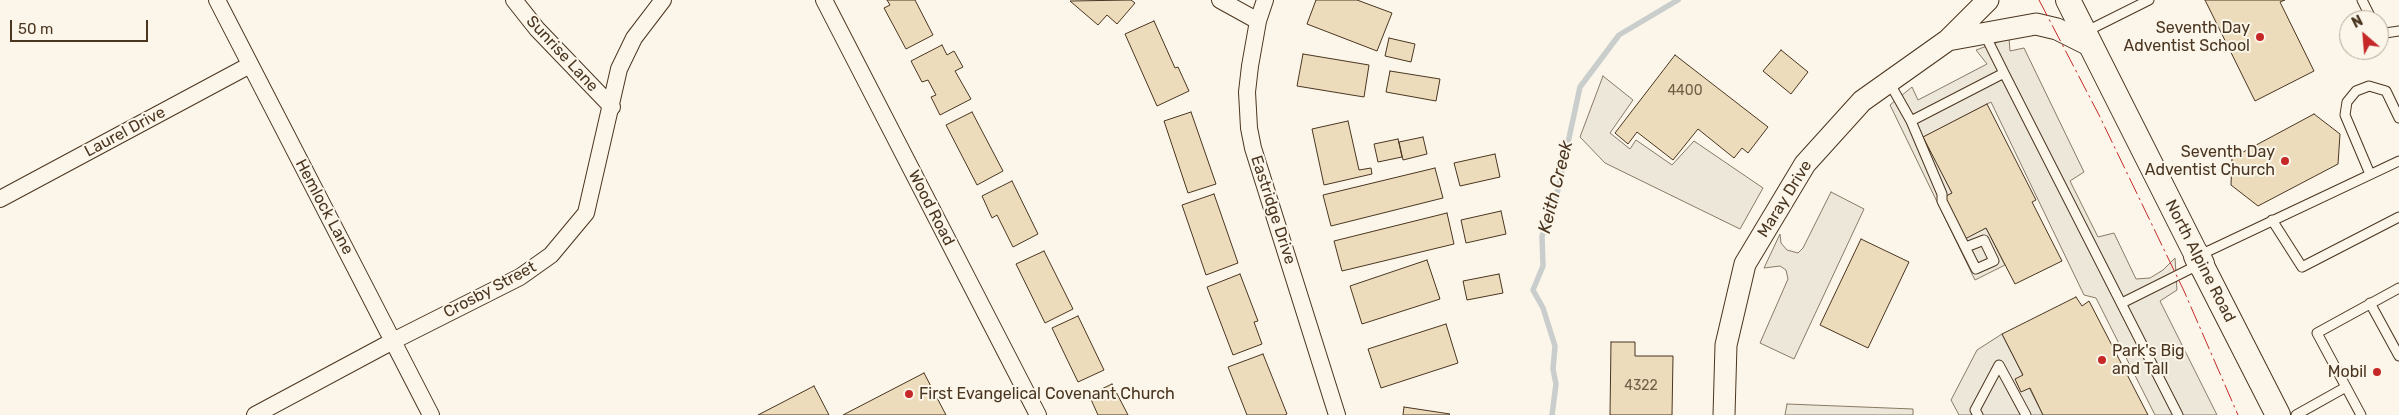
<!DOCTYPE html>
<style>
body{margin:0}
#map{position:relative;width:2399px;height:415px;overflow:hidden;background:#fbf6e9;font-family:Rubik,sans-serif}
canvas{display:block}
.north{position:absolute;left:2339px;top:10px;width:50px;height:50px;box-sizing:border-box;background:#fbf6e9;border:1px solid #b4a999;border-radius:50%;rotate:333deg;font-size:14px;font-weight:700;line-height:20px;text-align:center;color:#4a3520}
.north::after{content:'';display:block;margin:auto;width:18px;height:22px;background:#c62828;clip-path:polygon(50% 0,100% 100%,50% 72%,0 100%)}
.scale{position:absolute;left:10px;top:20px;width:138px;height:22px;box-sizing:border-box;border:2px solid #4a3520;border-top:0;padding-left:6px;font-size:15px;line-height:18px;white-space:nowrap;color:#4a3520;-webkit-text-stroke:4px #fbf6e9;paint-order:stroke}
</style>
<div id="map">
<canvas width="2399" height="415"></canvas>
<div class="north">N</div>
<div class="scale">50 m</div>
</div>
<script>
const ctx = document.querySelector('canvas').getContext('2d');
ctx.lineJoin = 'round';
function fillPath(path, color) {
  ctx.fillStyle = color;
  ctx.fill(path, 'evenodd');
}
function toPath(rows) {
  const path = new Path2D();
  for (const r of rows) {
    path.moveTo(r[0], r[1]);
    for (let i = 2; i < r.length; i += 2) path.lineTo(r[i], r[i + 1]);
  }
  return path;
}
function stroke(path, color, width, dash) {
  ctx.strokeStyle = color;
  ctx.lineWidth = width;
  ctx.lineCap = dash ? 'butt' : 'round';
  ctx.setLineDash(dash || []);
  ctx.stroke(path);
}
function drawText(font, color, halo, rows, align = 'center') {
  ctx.font = font + ' Rubik,sans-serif';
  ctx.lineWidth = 4;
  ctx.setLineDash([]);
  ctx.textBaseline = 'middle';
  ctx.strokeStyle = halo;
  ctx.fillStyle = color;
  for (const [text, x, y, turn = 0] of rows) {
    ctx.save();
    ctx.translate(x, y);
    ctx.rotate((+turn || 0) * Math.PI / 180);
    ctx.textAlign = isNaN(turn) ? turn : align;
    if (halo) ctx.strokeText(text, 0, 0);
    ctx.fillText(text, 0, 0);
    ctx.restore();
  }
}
const parking = toPath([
 [2009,38,2010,51,2024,48,2084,172,2070,181,2098,237,2114,233,2136,279,2150,278,2163,270,2175,258,2177,290,2160,301,2217,415,2155,415,2096,298,2084,295,1991,102,1924,137,1952,193,1945,197,1986,228,2005,265,1975,280,1890,105,1912,87,1918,100,1987,64,1976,50,2009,38],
 [1603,76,1633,100,1610,133,1630,149,1636,140,1672,165,1694,141,1763,188,1740,229,1605,163,1580,137,1603,76],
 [1831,192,1864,209,1794,359,1760,343,1788,279,1786,270,1780,266,1764,268,1780,234,1781,243,1787,250,1798,253,1803,248,1831,192],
 [2002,334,2043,415,1959,415,1951,400,1977,350,2002,334],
 [1787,404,1913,409,1913,415,1785,415,1787,404]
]);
fillPath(parking, '#ede7d9');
stroke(parking, '#887966', 1);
stroke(toPath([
 [1552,415,1556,384,1553,369,1555,346,1543,308,1533,290,1543,266,1542,236,1555,203,1580,87,1619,35,1678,0]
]), '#c9cecd', 5.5);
const building = toPath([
 [887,0,915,0,933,35,906,49,884,8,890,5,887,0],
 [1131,0,1135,3,1117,24,1107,15,1098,25,1070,1,1131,0],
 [1316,0,1357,0,1392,13,1377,51,1307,24,1316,0],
 [2205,0,2285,0,2280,2,2314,71,2255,101,2205,0],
 [1154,21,1175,68,1178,67,1189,91,1157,106,1125,34,1154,21],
 [1389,38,1415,44,1411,62,1385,56,1389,38],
 [942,45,947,55,954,51,963,67,955,71,971,99,940,115,931,97,936,95,928,80,922,82,911,61,942,45],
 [1781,50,1808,72,1791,94,1763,71,1781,50],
 [1303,54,1369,65,1364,97,1297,86,1303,54],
 [1675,55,1768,127,1748,153,1742,148,1734,158,1698,129,1673,160,1637,132,1628,144,1615,133,1675,55],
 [1390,71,1440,79,1436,101,1386,92,1390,71],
 [1987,104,2036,200,2032,202,2062,261,2015,284,1986,228,1965,239,1944,197,1952,193,1923,137,1987,104],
 [972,112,1003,171,977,185,946,125,972,112],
 [1191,112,1216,184,1188,193,1164,121,1191,112],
 [2314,114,2340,134,2338,164,2258,206,2231,185,2232,158,2314,114],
 [1348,121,1359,170,1371,168,1372,174,1324,185,1312,129,1348,121],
 [1423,137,1427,154,1403,160,1399,142,1423,137],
 [1398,139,1402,157,1378,162,1374,144,1398,139],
 [1495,154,1500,177,1460,186,1454,163,1495,154],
 [1435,168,1443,198,1331,226,1323,195,1435,168],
 [1012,181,1038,234,1013,247,997,215,992,218,982,196,1012,181],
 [1214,194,1238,263,1206,275,1182,205,1214,194],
 [1501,211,1506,234,1466,243,1461,220,1501,211],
 [1447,213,1454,244,1342,271,1334,241,1447,213],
 [1861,239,1909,262,1868,348,1820,325,1861,239],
 [1044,251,1073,309,1045,323,1016,264,1044,251],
 [1427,260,1440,299,1362,324,1350,286,1427,260],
 [1240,274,1258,321,1254,322,1262,344,1233,355,1207,287,1240,274],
 [1499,274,1503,293,1467,300,1463,281,1499,274],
 [2076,297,2082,306,2089,301,2148,415,2043,415,2030,388,2021,392,2015,379,2023,375,2002,334,2076,297],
 [1078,316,1104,370,1078,382,1052,328,1078,316],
 [1446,324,1458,363,1381,388,1368,349,1446,324],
 [1611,342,1635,342,1635,356,1673,356,1672,415,1610,415,1611,342],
 [1263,354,1287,414,1285,415,1247,415,1228,367,1263,354],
 [924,373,946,415,843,415,924,373],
 [1112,384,1128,415,1098,415,1089,395,1112,384],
 [814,386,829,415,758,415,814,386],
 [1404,407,1450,414,1449,415,1403,415,1404,407]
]);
fillPath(building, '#ecdcbc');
stroke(building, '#4a3520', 1);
const service = toPath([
 [2362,0,2372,20],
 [2085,32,2149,0],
 [1984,33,2004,73],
 [2379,34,2399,31],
 [1889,82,1911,121],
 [2370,174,2345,115,2347,102,2356,91,2369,86,2386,91,2399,118],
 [2272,220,2302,267,2399,217],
 [1966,247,1984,240,1994,261,1976,269,1942,201,1942,194,1911,121,2004,73,2178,415],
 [2200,255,2399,161],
 [2122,303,2200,264],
 [2370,303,2399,356],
 [1978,415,1975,410,1999,365,2026,415],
 [2296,415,2346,387],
 [2361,415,2317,333,2399,288]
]);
const minor = toPath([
 [217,0,431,415],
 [514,0,537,29,612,107],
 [824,0,1038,415],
 [1220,0,1258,21],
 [1265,0,1258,21,1250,66,1247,92,1249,128,1253,148,1337,415],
 [0,199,250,65],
 [255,415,393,341,520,277,551,255,586,213,619,69,634,38,663,0]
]);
const tertiary = toPath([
 [1948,40,2036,24,2057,29,2091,46],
 [1724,415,1726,345,1745,264,1805,164,1862,101,1948,40,1988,0]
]);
const secondary = toPath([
 [2068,0,2197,256],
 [2201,264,2278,415]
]);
const primary = toPath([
 [2197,256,2201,264]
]);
stroke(service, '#4a3520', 11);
stroke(minor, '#4a3520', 18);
stroke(tertiary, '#4a3520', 23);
stroke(secondary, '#4a3520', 26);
stroke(primary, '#4a3520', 28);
stroke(service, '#fbf6e9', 9);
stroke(minor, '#fbf6e9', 16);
stroke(tertiary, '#fbf6e9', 21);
stroke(secondary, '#fbf6e9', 24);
stroke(primary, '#fbf6e9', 26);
stroke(toPath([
 [2039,0,2099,115,2184,291,2238,415]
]), '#c62828', 1, [18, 4, 2.5, 4]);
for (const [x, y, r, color] of [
 [2260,37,5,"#c62828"],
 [2285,161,5,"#c62828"],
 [2102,360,5,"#c62828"],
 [2377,372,5,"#c62828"],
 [909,394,5,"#c62828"]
]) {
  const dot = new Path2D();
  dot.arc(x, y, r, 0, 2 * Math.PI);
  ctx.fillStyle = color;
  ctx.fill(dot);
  stroke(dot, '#fbf6e9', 2);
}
drawText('14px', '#725f47', null, [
 ["4400",1685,91],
 ["4322",1641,386]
]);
drawText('16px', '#4a3520', '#fbf6e9', [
 ["Seventh Day",2250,28],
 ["Adventist School",2250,46],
 ["Seventh Day",2275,152],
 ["Adventist Church",2275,170],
 ["Park's Big",2112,351,"left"],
 ["and Tall",2112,369,"left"],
 ["Mobil",2367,372],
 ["First Evangelical Covenant Church",919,394,"left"]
], 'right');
drawText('16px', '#4a3520', '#fbf6e9', [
 ["Sunrise Lane",562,54,47],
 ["Laurel Drive",125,132,-28],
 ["Maray Drive",1785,199,-58],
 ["Hemlock Lane",324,207,62],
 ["Wood Road",931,208,63],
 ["Eastridge Drive",1273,210,72],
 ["North Alpine Road",2200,261,63],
 ["Crosby Street",490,290,-28]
]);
drawText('italic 18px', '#4a3520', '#fbf6e9', [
 ["Keith Creek",1556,187,-76]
]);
</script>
